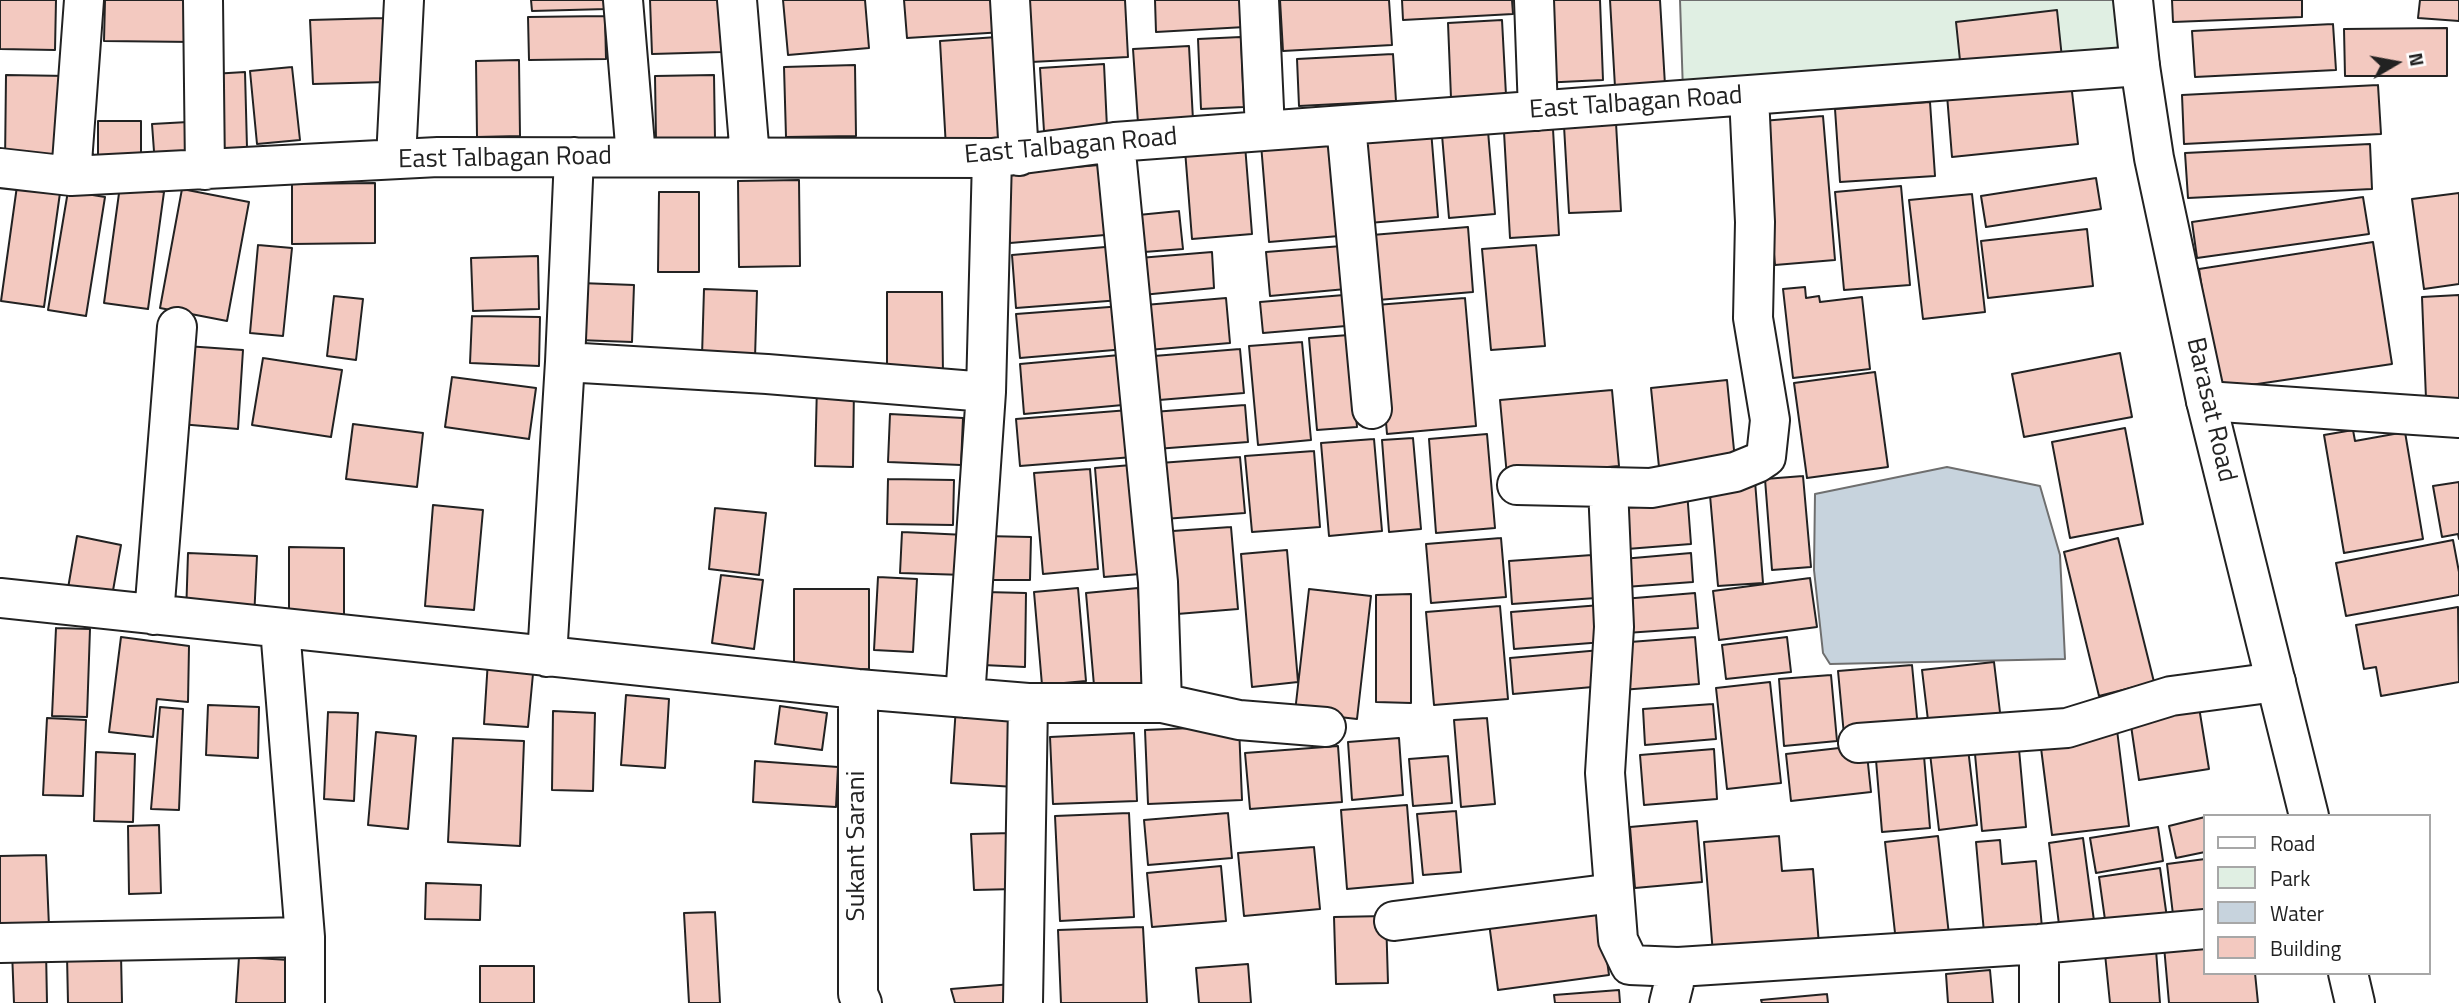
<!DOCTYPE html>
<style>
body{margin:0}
#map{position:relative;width:2459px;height:1003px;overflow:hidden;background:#fff;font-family:"Titillium Web",sans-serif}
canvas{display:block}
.legend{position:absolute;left:2203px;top:814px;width:228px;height:161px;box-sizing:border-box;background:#fff;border:2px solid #a7a7a7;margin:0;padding:9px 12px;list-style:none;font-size:21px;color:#222}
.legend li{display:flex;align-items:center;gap:14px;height:35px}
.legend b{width:35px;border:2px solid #a7a7a7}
.north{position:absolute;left:2361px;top:28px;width:70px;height:70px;-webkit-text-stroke:5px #fff;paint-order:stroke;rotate:80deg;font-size:19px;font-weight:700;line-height:28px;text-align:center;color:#222}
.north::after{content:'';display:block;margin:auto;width:24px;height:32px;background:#222;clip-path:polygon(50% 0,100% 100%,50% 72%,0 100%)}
</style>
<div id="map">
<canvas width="2459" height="1003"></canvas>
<ul class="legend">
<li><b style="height:9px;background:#fff"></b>Road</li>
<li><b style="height:19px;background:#e0efe3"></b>Park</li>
<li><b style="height:19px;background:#c7d3dd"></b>Water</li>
<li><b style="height:19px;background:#f3c9c0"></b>Building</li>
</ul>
<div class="north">N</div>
</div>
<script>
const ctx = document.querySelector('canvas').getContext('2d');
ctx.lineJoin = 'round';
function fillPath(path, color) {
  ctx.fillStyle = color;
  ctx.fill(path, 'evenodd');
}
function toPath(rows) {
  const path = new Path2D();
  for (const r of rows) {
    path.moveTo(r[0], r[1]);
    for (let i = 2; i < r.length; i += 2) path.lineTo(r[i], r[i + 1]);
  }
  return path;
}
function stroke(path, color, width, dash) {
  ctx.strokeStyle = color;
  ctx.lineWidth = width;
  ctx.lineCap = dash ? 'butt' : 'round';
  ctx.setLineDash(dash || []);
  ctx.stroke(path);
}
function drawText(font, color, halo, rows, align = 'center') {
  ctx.font = font + ' "Titillium Web",sans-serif';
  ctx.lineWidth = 5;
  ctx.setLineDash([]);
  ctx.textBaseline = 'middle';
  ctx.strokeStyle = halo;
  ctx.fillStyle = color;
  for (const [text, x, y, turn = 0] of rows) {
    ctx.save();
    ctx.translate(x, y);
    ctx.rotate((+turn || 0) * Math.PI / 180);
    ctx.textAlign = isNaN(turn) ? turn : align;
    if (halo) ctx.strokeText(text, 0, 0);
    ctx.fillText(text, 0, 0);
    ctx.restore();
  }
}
const green = toPath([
 [1680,0,2124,0,2134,63,1683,92,1680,0]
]);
fillPath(green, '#e0efe3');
stroke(green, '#6f6f6f', 2);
const water = toPath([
 [1947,467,2040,486,2060,555,2065,659,1830,664,1823,653,1814,570,1815,494,1947,467]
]);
fillPath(water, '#c7d3dd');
stroke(water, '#6f6f6f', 2);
const building = toPath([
 [0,0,56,0,55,50,0,49,0,0],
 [105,0,195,0,194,42,104,41,105,0],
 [531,0,607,0,607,9,532,11,531,0],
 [650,0,720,0,722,52,652,54,650,0],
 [783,0,865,0,869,48,788,55,783,0],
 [904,0,1002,0,1004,32,907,38,904,0],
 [1027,0,1125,0,1128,57,1031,62,1027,0],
 [1155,0,1243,0,1245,27,1156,32,1155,0],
 [1280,0,1389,0,1392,45,1283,51,1280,0],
 [1402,0,1512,0,1513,14,1403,20,1402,0],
 [1535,0,1600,0,1603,80,1540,83,1535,0],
 [1610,0,1660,0,1665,85,1615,87,1610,0],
 [2172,0,2302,0,2302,17,2173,22,2172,0],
 [2420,0,2459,0,2459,21,2418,18,2420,0],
 [2057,10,2062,58,1961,70,1956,22,2057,10],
 [605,16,606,59,529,60,528,17,605,16],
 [383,18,386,82,313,84,310,20,383,18],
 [1502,20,1506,95,1451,98,1448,23,1502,20],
 [2333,24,2336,70,2195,77,2192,31,2333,24],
 [2447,28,2447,76,2345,76,2344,29,2447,28],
 [997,37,1003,145,946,148,940,41,997,37],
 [1241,37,1244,107,1201,109,1198,39,1241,37],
 [1189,46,1193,120,1138,123,1133,49,1189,46],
 [1393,54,1396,101,1299,106,1297,59,1393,54],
 [519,60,520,136,477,137,476,61,519,60],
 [1104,64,1107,128,1044,131,1040,68,1104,64],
 [855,65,856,136,786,137,784,67,855,65],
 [292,67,300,140,257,144,250,71,292,67],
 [245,72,247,148,214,149,212,74,245,72],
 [6,75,68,76,67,164,5,163,6,75],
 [714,75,715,140,656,140,655,76,714,75],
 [2071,83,2078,144,1952,157,1947,95,2071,83],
 [2378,85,2381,134,2184,144,2182,95,2378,85],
 [1930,102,1935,176,1840,182,1835,109,1930,102],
 [1823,116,1835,260,1775,265,1762,121,1823,116],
 [98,121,141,121,141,162,98,162,98,121],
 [188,122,191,162,155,165,152,124,188,122],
 [1616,123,1621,211,1569,213,1564,126,1616,123],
 [1553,129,1559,235,1510,238,1504,132,1553,129],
 [1431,130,1438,217,1369,223,1362,136,1431,130],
 [1488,131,1495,214,1449,218,1442,135,1488,131],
 [1331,138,1339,236,1269,242,1261,144,1331,138],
 [2370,144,2372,189,2188,198,2185,153,2370,144],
 [1245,145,1252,234,1192,239,1185,150,1245,145],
 [1111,164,1117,234,1010,243,1004,173,1111,164],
 [2096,178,2101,209,1986,227,1981,196,2096,178],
 [799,180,800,266,739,267,738,181,799,180],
 [375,183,375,243,292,244,292,184,375,183],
 [17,186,60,193,44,307,1,301,17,186],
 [120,186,164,192,148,309,104,303,120,186],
 [1901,186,1910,285,1844,290,1835,192,1901,186],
 [182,189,249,202,227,321,160,308,182,189],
 [68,191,105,197,86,316,48,310,68,191],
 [659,192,699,192,699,272,658,272,659,192],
 [2459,193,2459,284,2424,289,2412,199,2459,193],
 [1972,194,1985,312,1923,319,1909,200,1972,194],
 [2363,197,2369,234,2197,258,2192,222,2363,197],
 [1179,211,1183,249,1131,253,1128,216,1179,211],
 [1468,227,1473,292,1366,301,1360,236,1468,227],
 [2087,229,2093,286,1988,298,1981,241,2087,229],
 [2373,242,2392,364,2217,390,2199,269,2373,242],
 [258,245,292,248,283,336,250,333,258,245],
 [1536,245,1545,346,1491,350,1482,249,1536,245],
 [1117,246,1121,300,1016,308,1012,255,1117,246],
 [1342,246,1346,289,1270,296,1266,252,1342,246],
 [1212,252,1214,288,1142,295,1139,258,1212,252],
 [538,256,539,309,473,311,471,258,538,256],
 [580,283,634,285,632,342,578,340,580,283],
 [1805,287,1806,298,1819,296,1820,302,1862,297,1870,369,1793,378,1783,289,1805,287],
 [704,289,757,291,755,358,702,356,704,289],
 [887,292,942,292,943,375,887,374,887,292],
 [1344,295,1346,326,1263,333,1260,302,1344,295],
 [2459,295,2459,399,2426,399,2422,297,2459,295],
 [334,296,363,299,356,360,327,356,334,296],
 [1226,298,1230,343,1148,350,1145,305,1226,298],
 [1465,298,1476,426,1387,434,1376,305,1465,298],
 [1123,306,1126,349,1020,358,1016,314,1123,306],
 [472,316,540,317,539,366,470,363,472,316],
 [1349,335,1357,427,1317,430,1309,338,1349,335],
 [1302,342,1311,440,1258,445,1249,346,1302,342],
 [186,346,243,350,238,429,180,424,186,346],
 [1240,349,1244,393,1159,400,1154,356,1240,349],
 [2120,353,2132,417,2024,437,2012,374,2120,353],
 [1131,354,1134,404,1024,414,1020,364,1131,354],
 [263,358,342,370,331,437,252,425,263,358],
 [1875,372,1888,467,1807,478,1794,383,1875,372],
 [452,377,536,388,529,439,445,427,452,377],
 [1727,380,1736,470,1660,477,1651,388,1727,380],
 [817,385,854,386,853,467,815,466,817,385],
 [1612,390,1619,466,1507,476,1500,400,1612,390],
 [1245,405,1248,442,1156,449,1153,412,1245,405],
 [1129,410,1133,457,1020,466,1016,419,1129,410],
 [890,414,963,418,961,465,888,462,890,414],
 [353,424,423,433,417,487,346,479,353,424],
 [2125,428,2143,524,2070,538,2052,442,2125,428],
 [2353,430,2355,441,2405,432,2423,539,2344,553,2324,435,2353,430],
 [1487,434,1495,528,1436,533,1429,439,1487,434],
 [1413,438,1421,529,1389,532,1382,440,1413,438],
 [1374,439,1382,531,1329,536,1321,443,1374,439],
 [1314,451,1320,527,1252,532,1245,456,1314,451],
 [1240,457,1245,513,1164,519,1160,463,1240,457],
 [1144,464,1152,573,1104,577,1095,468,1144,464],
 [1090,469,1098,569,1043,574,1034,473,1090,469],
 [1803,476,1811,567,1772,570,1765,479,1803,476],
 [888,479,954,480,953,525,887,524,888,479],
 [1755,481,1763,583,1718,586,1709,484,1755,481],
 [2459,482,2459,539,2458,534,2442,537,2433,486,2459,482],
 [1687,491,1691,544,1614,550,1610,497,1687,491],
 [433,505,483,510,474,610,425,606,433,505],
 [715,508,766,513,759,575,709,569,715,508],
 [1231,527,1238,609,1165,615,1158,532,1231,527],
 [902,532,966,535,965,575,900,573,902,532],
 [77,536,121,545,111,602,67,594,77,536],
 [984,536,1031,537,1030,580,984,580,984,536],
 [1501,538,1506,597,1431,603,1426,544,1501,538],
 [2118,538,2154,682,2099,696,2064,552,2118,538],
 [2453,540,2459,572,2459,595,2346,616,2336,563,2453,540],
 [289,547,344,548,344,619,289,618,289,547],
 [1287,550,1298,682,1252,687,1241,554,1287,550],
 [188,553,257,556,254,619,186,616,188,553],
 [1691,553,1693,582,1625,587,1622,559,1691,553],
 [1592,555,1596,598,1512,604,1509,561,1592,555],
 [721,575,763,580,754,649,712,643,721,575],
 [878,577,917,579,913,652,874,650,878,577],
 [1810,578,1817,627,1719,640,1713,591,1810,578],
 [1078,588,1086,681,1042,685,1034,592,1078,588],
 [1138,588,1147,693,1095,697,1086,593,1138,588],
 [794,589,869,589,869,669,794,670,794,589],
 [1309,589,1371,596,1357,719,1295,712,1309,589],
 [985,592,1026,593,1025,667,983,665,985,592],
 [1695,593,1698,628,1626,633,1623,599,1695,593],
 [1411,594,1411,703,1376,702,1376,595,1411,594],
 [1601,605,1604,642,1514,649,1511,612,1601,605],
 [1500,606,1508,699,1434,705,1426,612,1500,606],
 [2458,607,2459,682,2381,696,2376,667,2364,669,2356,625,2458,607],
 [56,628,90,629,87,717,52,716,56,628],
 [121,637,189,646,188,702,157,699,153,737,109,732,121,637],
 [1695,637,1699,684,1621,690,1617,643,1695,637],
 [1787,637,1791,672,1726,679,1722,645,1787,637],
 [1601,650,1604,686,1513,694,1510,658,1601,650],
 [488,660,534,663,528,727,484,724,488,660],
 [1994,662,2002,729,1930,737,1922,670,1994,662],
 [1912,665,1918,728,1844,735,1838,671,1912,665],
 [1831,675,1837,741,1784,746,1779,679,1831,675],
 [1770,682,1781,783,1727,789,1716,688,1770,682],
 [626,695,669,699,665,768,621,765,626,695],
 [2198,701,2209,769,2139,780,2129,712,2198,701],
 [1713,704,1716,739,1645,745,1643,709,1713,704],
 [208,705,259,707,258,758,206,755,208,705],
 [780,706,827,713,822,750,775,744,780,706],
 [956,706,1020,710,1015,787,951,783,956,706],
 [160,707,183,709,179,810,151,809,160,707],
 [553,711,595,713,593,791,552,790,553,711],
 [328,712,358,713,354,801,324,799,328,712],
 [47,718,86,720,83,796,43,795,47,718],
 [1487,718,1495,804,1461,807,1454,720,1487,718],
 [1239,726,1242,800,1148,804,1145,730,1239,726],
 [2117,730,2129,826,2052,835,2040,740,2117,730],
 [376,732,416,736,408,829,368,825,376,732],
 [1134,733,1137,801,1053,804,1050,737,1134,733],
 [453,738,524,741,520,846,448,842,453,738],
 [1399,738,1403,795,1352,800,1348,742,1399,738],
 [2018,738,2026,827,1982,831,1974,743,2018,738],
 [1967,740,1977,825,1939,830,1929,745,1967,740],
 [1923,744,1930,828,1882,832,1875,748,1923,744],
 [1866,745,1871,792,1791,801,1786,754,1866,745],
 [1338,746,1342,802,1250,809,1245,753,1338,746],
 [1714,749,1717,799,1644,805,1640,755,1714,749],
 [96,752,135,754,133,822,94,821,96,752],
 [1448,756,1452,803,1413,806,1409,759,1448,756],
 [755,761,838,767,836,807,753,802,755,761],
 [1407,805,1413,883,1347,889,1341,810,1407,805],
 [1456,811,1461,872,1423,875,1417,814,1456,811],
 [1129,813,1134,917,1060,921,1055,816,1129,813],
 [1228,813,1232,858,1148,865,1144,820,1228,813],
 [2205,817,2205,852,2176,858,2169,826,2205,817],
 [1697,821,1702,882,1635,888,1630,827,1697,821],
 [159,825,161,893,129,894,128,826,159,825],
 [2158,827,2163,861,2096,873,2090,838,2158,827],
 [1012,833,1015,889,974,890,971,834,1012,833],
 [1779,836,1782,871,1813,869,1819,945,1713,954,1704,842,1779,836],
 [1938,836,1949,935,1896,942,1885,842,1938,836],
 [2083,838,2096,936,2061,941,2049,843,2083,838],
 [2000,840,2002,864,2036,861,2043,939,1985,944,1976,842,2000,840],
 [1314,847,1320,909,1244,916,1238,853,1314,847],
 [46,855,49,927,0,929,0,856,46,855],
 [2205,859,2205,919,2174,923,2167,864,2205,859],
 [1221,866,1226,921,1152,927,1147,873,1221,866],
 [2160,868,2168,925,2107,934,2099,877,2160,868],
 [426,883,481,885,480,920,425,919,426,883],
 [1600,908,1609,975,1498,990,1489,923,1600,908],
 [715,912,720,1003,689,1003,684,913,715,912],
 [1386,916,1388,983,1336,984,1334,917,1386,916],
 [1143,927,1147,1003,1061,1003,1058,930,1143,927],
 [2205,942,2205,973,2255,973,2258,1003,2169,1003,2164,946,2205,942],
 [46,949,47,1003,14,1003,12,951,46,949],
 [2156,950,2160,1003,2110,1003,2105,954,2156,950],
 [121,954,122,1003,68,1003,67,955,121,954],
 [239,957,289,960,287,1003,236,1003,239,957],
 [1248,964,1251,1003,1199,1003,1196,968,1248,964],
 [480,966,534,966,534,1003,480,1003,480,966],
 [1990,970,1993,1003,1948,1003,1946,974,1990,970],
 [1012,984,1014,1003,955,1003,951,989,1012,984],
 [1619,990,1620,1003,1555,1003,1554,995,1619,990],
 [1827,994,1828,1003,1762,1003,1761,1000,1827,994]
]);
fillPath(building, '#f3c9c0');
stroke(building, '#222', 2);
const minor = toPath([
 [203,0,205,170],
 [623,0,636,157],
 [737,0,750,157],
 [1010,0,1019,156],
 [1259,0,1265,130],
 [1534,0,1538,111],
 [1346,125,1372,409],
 [1115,142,1158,582,1162,703],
 [396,159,404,0],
 [0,168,71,176,438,157,992,158,1115,142,2140,66],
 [71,176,84,0],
 [565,362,767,374,986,392],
 [2206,401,2459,418],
 [1517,485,1651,488,1735,472,1757,463,1766,457,1770,420,1753,318,1755,222,1749,96],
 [1608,487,1614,627,1605,773,1618,940,1630,965,1678,967],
 [0,598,858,689,1028,703,1162,703,1239,720,1326,727],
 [154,615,177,327],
 [280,628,305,937,305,1003],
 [547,657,565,362,574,157],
 [858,689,858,994,862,1003],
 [965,698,986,392,992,158],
 [1858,743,2067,728,2171,696,2276,682],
 [1394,921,1614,893],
 [0,943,305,937],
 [2039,944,2039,1003],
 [1023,1003,1028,703],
 [1669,1003,1678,967,2039,944,2205,929]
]);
const major = toPath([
 [2133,0,2140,66,2154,158,2206,401,2309,816],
 [2348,973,2355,1003]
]);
stroke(minor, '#222', 42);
stroke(major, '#222', 42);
stroke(minor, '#fff', 38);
stroke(major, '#fff', 38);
drawText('26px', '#222', '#fff', [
 ["East Talbagan Road",1636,104,-4],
 ["East Talbagan Road",1071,147,-5],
 ["East Talbagan Road",505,159,-1],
 ["Barasat Road",2210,410,77],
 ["Sukant Sarani",858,846,-90]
]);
</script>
